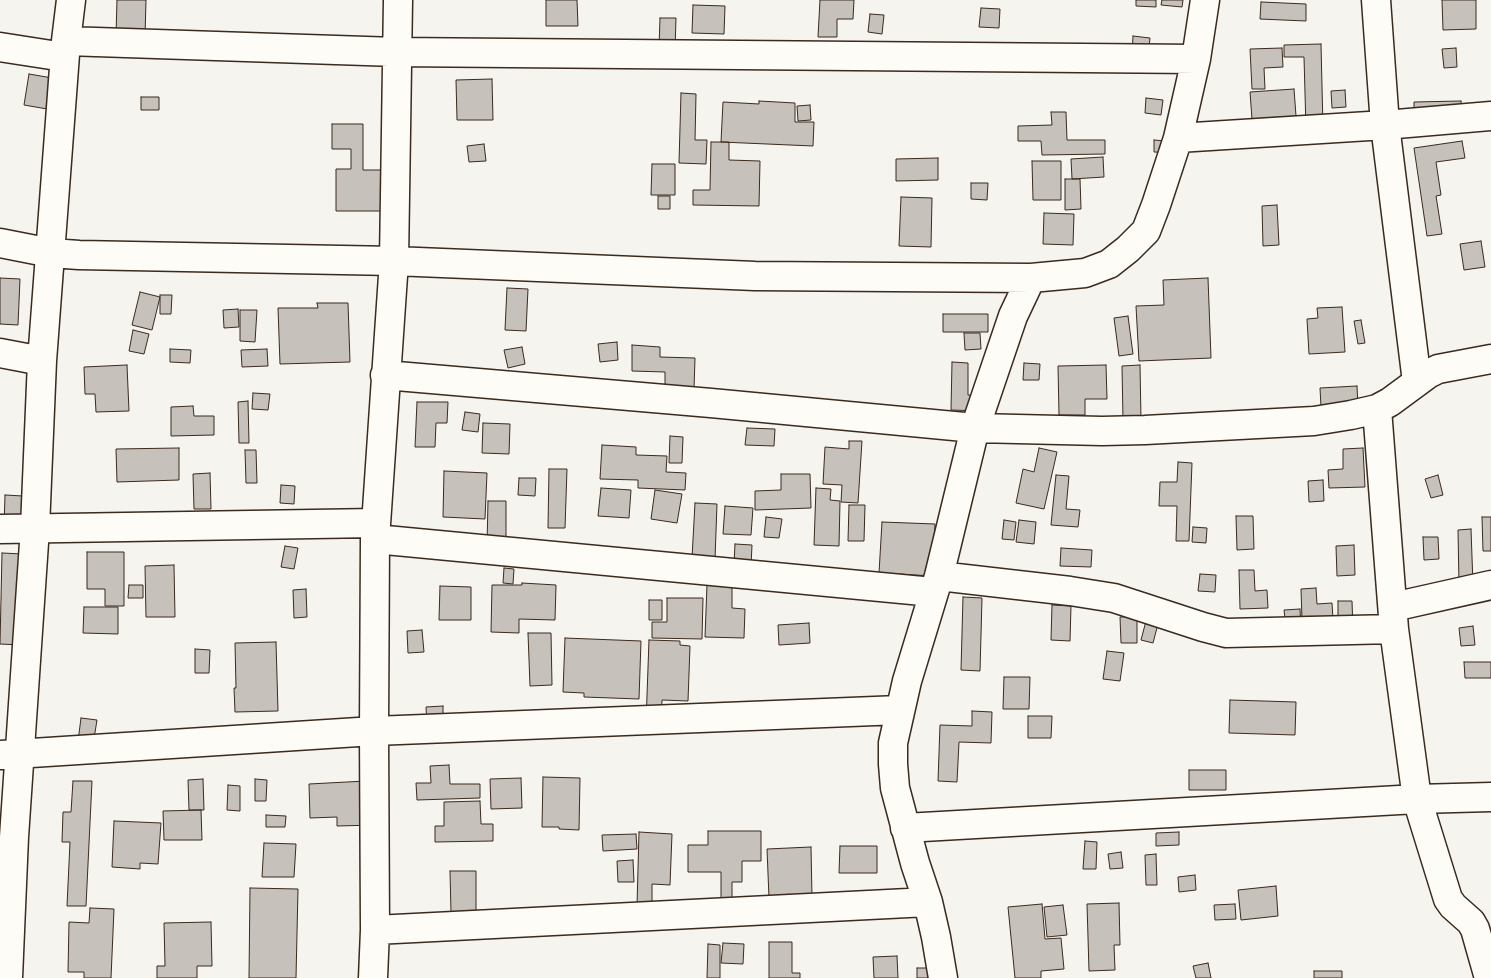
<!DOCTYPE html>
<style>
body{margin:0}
canvas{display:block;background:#f5f4ee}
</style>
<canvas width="1491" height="978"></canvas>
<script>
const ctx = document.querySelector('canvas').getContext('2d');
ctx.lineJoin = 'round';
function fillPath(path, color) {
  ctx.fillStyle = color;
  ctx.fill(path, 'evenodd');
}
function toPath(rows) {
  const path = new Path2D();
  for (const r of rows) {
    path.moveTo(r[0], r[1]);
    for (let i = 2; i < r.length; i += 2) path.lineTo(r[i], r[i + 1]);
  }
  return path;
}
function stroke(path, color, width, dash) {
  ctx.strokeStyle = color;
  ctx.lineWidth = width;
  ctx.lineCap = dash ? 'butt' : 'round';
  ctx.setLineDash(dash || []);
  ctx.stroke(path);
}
const building = toPath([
 [117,0,146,0,145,36,116,35,117,0],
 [546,0,577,0,578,26,546,26,546,0],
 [820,0,854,0,853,19,837,19,837,37,818,37,820,0],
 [1136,0,1156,0,1156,7,1136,6,1136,0],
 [1162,0,1183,0,1182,7,1161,5,1162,0],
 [1442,0,1476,0,1476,29,1443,30,1442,0],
 [1261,2,1306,4,1306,21,1260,19,1261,2],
 [693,5,725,6,724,34,692,33,693,5],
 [981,8,1000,9,999,28,979,27,981,8],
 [870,14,884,15,882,34,868,32,870,14],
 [660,18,676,18,675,50,659,49,660,18],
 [1133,36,1150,38,1148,57,1132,55,1133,36],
 [1321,44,1323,128,1306,129,1304,57,1284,57,1284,45,1321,44],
 [1282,48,1283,67,1264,68,1265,89,1252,89,1250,49,1282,48],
 [1456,48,1457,67,1444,68,1442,49,1456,48],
 [29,74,58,79,53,110,24,105,29,74],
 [492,79,493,120,457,120,456,80,492,79],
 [1294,89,1296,116,1252,119,1250,92,1294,89],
 [1345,90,1346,107,1332,108,1331,91,1345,90],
 [681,93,696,94,695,140,707,140,706,164,679,163,681,93],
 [141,97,159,97,159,110,141,110,141,97],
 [1146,98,1163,100,1161,115,1145,113,1146,98],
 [759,101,795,103,795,122,814,122,813,146,721,142,723,102,759,104,759,101],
 [1461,101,1462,118,1414,120,1414,102,1461,101],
 [810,105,811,120,798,121,797,106,810,105],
 [1051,112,1066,112,1067,140,1105,140,1105,154,1042,155,1041,141,1018,141,1018,126,1052,125,1051,112],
 [332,124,363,124,363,170,384,170,383,211,336,211,336,169,351,169,351,149,332,149,332,124],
 [1154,140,1178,142,1178,153,1154,152,1154,140],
 [1462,141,1465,158,1436,162,1441,195,1436,196,1442,234,1427,236,1414,148,1462,141],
 [711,142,729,142,729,160,760,161,759,206,693,205,693,190,710,190,711,142],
 [484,144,486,161,469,162,467,146,484,144],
 [1103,157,1104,177,1072,179,1071,159,1103,157],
 [938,158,938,180,896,181,896,159,938,158],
 [1032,161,1061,161,1061,200,1033,200,1032,161],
 [652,164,675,164,675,195,651,195,652,164],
 [1065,179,1080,179,1081,209,1065,210,1065,179],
 [971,183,988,183,987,200,971,199,971,183],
 [658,196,670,196,670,209,658,209,658,196],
 [901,197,932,198,931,247,899,246,901,197],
 [1277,205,1279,245,1263,246,1262,206,1277,205],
 [1044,213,1074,214,1073,245,1043,244,1044,213],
 [1481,241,1485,267,1464,270,1460,244,1481,241],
 [0,278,20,279,18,325,0,324,0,278],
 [1208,278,1211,358,1139,361,1136,306,1164,305,1163,280,1208,278],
 [507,288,528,289,526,331,505,330,507,288],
 [140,292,160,297,152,330,132,325,140,292],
 [160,295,172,295,171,314,160,314,160,295],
 [317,303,348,303,350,362,280,364,278,308,318,308,317,303],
 [1342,307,1345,352,1309,354,1307,319,1318,318,1317,308,1342,307],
 [238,309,239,327,224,328,223,310,238,309],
 [240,310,257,310,255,342,240,341,240,310],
 [943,314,988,314,988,332,943,332,943,314],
 [1128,316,1133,354,1119,356,1114,318,1128,316],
 [1361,320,1365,343,1358,344,1354,321,1361,320],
 [133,330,149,334,144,354,129,351,133,330],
 [964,333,980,333,981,349,965,350,964,333],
 [617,342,618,360,600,362,598,344,617,342],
 [632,345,660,347,660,357,695,358,694,389,665,388,665,372,632,371,632,345],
 [522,347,525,364,508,368,504,350,522,347],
 [170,349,191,350,190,363,170,362,170,349],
 [267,349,268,366,242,367,241,350,267,349],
 [952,362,968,363,968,395,983,396,983,411,951,410,952,362],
 [1024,363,1040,364,1039,380,1023,380,1024,363],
 [127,365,129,411,96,412,95,394,85,394,84,367,127,365],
 [1106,365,1107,399,1085,399,1085,415,1059,415,1058,366,1106,365],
 [1140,365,1141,420,1123,420,1122,366,1140,365],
 [1357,386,1358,406,1321,407,1320,388,1357,386],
 [253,393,270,394,268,410,252,409,253,393],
 [248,401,249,443,239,443,238,402,248,401],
 [417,402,448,402,447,423,436,423,435,447,415,447,417,402],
 [193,406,194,416,214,416,214,435,171,436,171,407,193,406],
 [465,412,480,414,478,432,462,430,465,412],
 [483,423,510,424,509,454,482,453,483,423],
 [747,428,775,429,774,446,745,445,747,428],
 [670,436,683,437,682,463,669,463,670,436],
 [849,441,862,441,858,503,841,502,842,485,823,484,825,447,849,449,849,441],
 [602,445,636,447,636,455,667,456,666,472,686,473,685,490,638,488,638,480,600,479,602,445],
 [179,448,179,480,117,482,116,449,179,448],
 [1039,448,1057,452,1044,509,1016,503,1023,469,1034,472,1039,448],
 [1363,448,1365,487,1329,488,1328,470,1343,469,1343,449,1363,448],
 [245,450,256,450,257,483,246,483,245,450],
 [1178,462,1192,463,1189,541,1176,541,1177,506,1159,506,1160,482,1177,482,1178,462],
 [549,469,567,469,565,528,548,528,549,469],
 [444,471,487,473,485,519,443,517,444,471],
 [210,473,211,509,194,509,193,474,210,473],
 [781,474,810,474,811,508,755,510,755,491,781,490,781,474],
 [1056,475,1069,476,1066,509,1080,510,1078,527,1051,525,1056,475],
 [1438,475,1443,495,1431,498,1425,479,1438,475],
 [519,478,536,478,535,496,518,495,519,478],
 [1323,480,1324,501,1309,502,1308,481,1323,480],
 [281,485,295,486,294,504,280,503,281,485],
 [601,488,631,490,629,518,598,516,601,488],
 [816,488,831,489,830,500,840,501,839,546,814,545,816,488],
 [655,490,682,494,677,523,651,519,655,490],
 [5,495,23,496,22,528,4,528,5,495],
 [488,501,506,501,506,547,487,546,488,501],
 [695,503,717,504,715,559,692,558,695,503],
 [849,505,865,505,864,541,848,541,849,505],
 [725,506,753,508,751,535,723,534,725,506],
 [1236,516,1253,516,1254,549,1237,550,1236,516],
 [766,517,782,519,779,538,764,537,766,517],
 [1482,517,1491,517,1491,551,1483,551,1482,517],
 [1004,520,1016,522,1014,540,1002,539,1004,520],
 [1019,520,1036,522,1034,544,1016,542,1019,520],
 [882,522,935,524,933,576,879,573,882,522],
 [1193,527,1207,528,1206,543,1192,542,1193,527],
 [1471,529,1473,585,1459,585,1458,530,1471,529],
 [1423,537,1438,537,1439,559,1424,560,1423,537],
 [735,544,752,545,751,566,734,565,735,544],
 [1354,545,1355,575,1337,576,1336,546,1354,545],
 [285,546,298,548,294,569,281,567,285,546],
 [1061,548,1092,550,1091,567,1060,566,1061,548],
 [87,552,124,552,124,606,105,606,105,589,87,589,87,552],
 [2,553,23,554,20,645,0,644,2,553],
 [174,565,175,617,146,617,145,566,174,565],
 [504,568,514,569,513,584,503,583,504,568],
 [1239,570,1254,570,1255,591,1267,590,1268,608,1240,609,1239,570],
 [1200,574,1216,575,1215,592,1198,591,1200,574],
 [522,583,556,585,555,620,519,619,519,633,491,632,492,585,522,585,522,583],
 [129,585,143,585,143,598,128,598,129,585],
 [707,585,732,585,732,608,745,609,744,638,705,637,707,585],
 [440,586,471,587,471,620,439,620,440,586],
 [1316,588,1317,604,1332,603,1334,635,1302,620,1301,589,1316,588],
 [306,589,307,617,294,618,293,590,306,589],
 [963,597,982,598,980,671,961,670,963,597],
 [667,598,703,598,702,639,652,638,652,622,667,622,667,598],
 [649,600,662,600,662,620,649,620,649,600],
 [1338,601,1352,601,1353,630,1338,630,1338,601],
 [1052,605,1071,606,1070,641,1051,640,1052,605],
 [84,607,118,607,118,634,83,633,84,607],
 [1300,609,1301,626,1286,627,1284,610,1300,609],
 [1137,616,1137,643,1121,643,1120,617,1137,616],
 [1146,621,1158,624,1153,643,1141,640,1146,621],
 [809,623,810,643,779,645,778,625,809,623],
 [1473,626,1475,645,1461,646,1459,628,1473,626],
 [422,630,424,652,408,653,407,631,422,630],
 [528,633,551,633,552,685,530,686,528,633],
 [565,638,641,641,639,699,584,697,584,693,563,692,565,638],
 [649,640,680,641,680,645,690,646,688,701,662,700,661,725,646,724,649,640],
 [276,642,278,711,235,712,234,688,236,688,235,643,276,642],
 [195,649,210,650,209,673,195,673,195,649],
 [1107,651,1124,653,1120,681,1103,679,1107,651],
 [1464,662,1491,662,1491,678,1465,678,1464,662],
 [1004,677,1030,677,1029,709,1003,709,1004,677],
 [1230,700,1296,702,1295,735,1229,733,1230,700],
 [443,706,443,727,427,728,426,707,443,706],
 [972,711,992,712,991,743,959,742,957,782,938,781,940,725,972,726,972,711],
 [1028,716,1052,716,1051,738,1028,738,1028,716],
 [81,718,97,720,92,751,77,749,81,718],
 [449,765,450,784,480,784,480,798,417,800,416,783,431,783,430,766,449,765],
 [1189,770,1226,770,1226,790,1189,790,1189,770],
 [543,777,580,778,579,830,559,829,559,827,542,827,543,777],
 [521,778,522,808,491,809,490,779,521,778],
 [203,779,204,810,189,810,188,780,203,779],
 [255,779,267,780,266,801,255,801,255,779],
 [73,781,92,781,86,906,67,906,70,842,62,842,63,812,71,812,73,781],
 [366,781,376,825,337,826,337,817,310,818,309,784,366,781],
 [228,785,240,786,240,811,227,810,228,785],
 [480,801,481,824,493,824,493,841,435,842,435,826,444,826,444,802,480,801],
 [201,810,202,840,164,840,163,811,201,810],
 [266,815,286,816,285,827,266,827,266,815],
 [114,821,161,823,158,864,140,863,140,869,112,867,114,821],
 [708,831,761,831,761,861,742,861,742,882,732,882,732,914,721,914,721,872,688,872,688,845,708,845,708,831],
 [639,832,672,834,670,885,652,884,652,906,637,906,639,832],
 [1179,832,1179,845,1156,846,1156,833,1179,832],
 [636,834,637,849,603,851,602,835,636,834],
 [1085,841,1097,842,1096,869,1083,869,1085,841],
 [264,843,296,844,294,877,262,877,264,843],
 [840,846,877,846,877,873,839,873,840,846],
 [811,847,812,897,769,898,767,849,811,847],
 [1121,852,1123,868,1110,869,1108,854,1121,852],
 [1156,854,1157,885,1146,885,1145,855,1156,854],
 [633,860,634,882,618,882,617,861,633,860],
 [450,871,476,871,476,912,451,913,450,871],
 [1195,875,1196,890,1179,892,1178,877,1195,875],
 [1276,886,1278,916,1241,920,1238,890,1276,886],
 [250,888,298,889,296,978,249,978,250,888],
 [1119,903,1120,945,1114,945,1115,970,1089,971,1087,904,1119,903],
 [1042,904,1045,939,1061,938,1064,969,1041,971,1041,978,1015,978,1008,907,1042,904],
 [1235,904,1236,919,1215,920,1214,905,1235,904],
 [1063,905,1067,935,1047,937,1044,907,1063,905],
 [90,908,114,909,111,978,84,978,84,972,68,972,69,922,89,923,90,908],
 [211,922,212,966,197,966,197,978,157,978,157,966,165,966,164,923,211,922],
 [769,942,792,942,792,973,800,973,800,978,769,978,769,942],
 [723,943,744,944,743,964,721,963,723,943],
 [708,944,720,945,720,978,707,978,708,944],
 [897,956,898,978,874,978,873,957,897,956],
 [1208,963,1211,978,1196,978,1193,966,1208,963],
 [917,968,931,968,932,978,917,978,917,968],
 [1314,971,1342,971,1342,978,1314,978,1314,971]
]);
fillPath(building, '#c7c1bb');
stroke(building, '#3b2a1e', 1);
const minor = toPath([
 [1376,0,1385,125,1417,382],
 [66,41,396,52,1196,59],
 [0,47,64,57],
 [1178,138,1385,125,1491,116],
 [0,243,51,253,79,255,394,261,755,276,1031,278],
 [0,353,42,361],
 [385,375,711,403,975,428,1102,431,1145,430,1314,421,1351,415,1377,409,1390,402,1428,374,1438,369,1491,359],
 [1377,409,1394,629,1417,799,1448,899,1453,906,1471,922,1475,929,1489,978],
 [0,529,376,523],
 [375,539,933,592],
 [939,576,1070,591,1114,598,1203,627,1226,633,1394,629],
 [1393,607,1491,585],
 [0,755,374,731,900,710],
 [905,828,1417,799,1491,797],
 [375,930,928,902],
 [8,978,14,837,35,528,42,361,66,41,71,0],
 [373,978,375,930,374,731,375,539,394,261,398,0],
 [943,978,936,937,928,902,915,863,895,788,893,764,893,743,907,681,939,576,975,428,1013,316,1031,278,1085,273,1109,264,1128,249,1146,231,1156,205,1178,138,1196,59,1205,0]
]);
stroke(minor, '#3b2a1e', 31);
stroke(minor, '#fdfcf7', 28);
</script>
